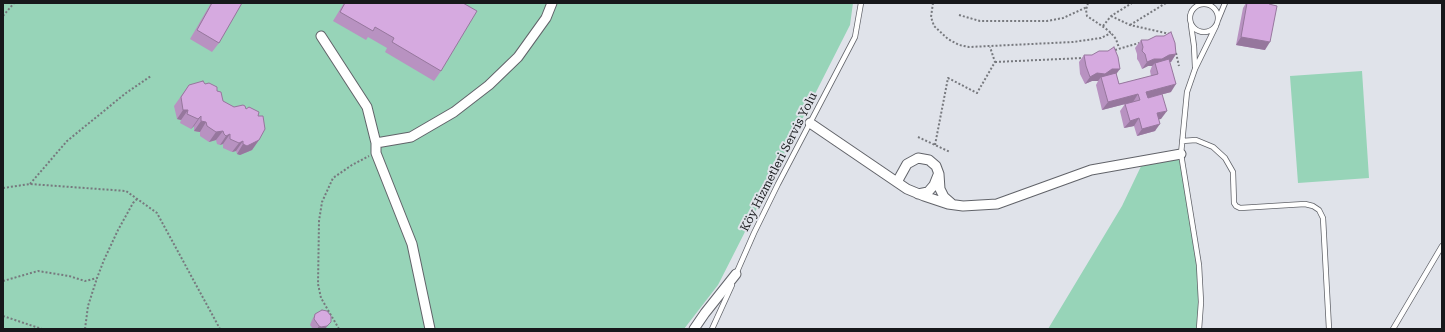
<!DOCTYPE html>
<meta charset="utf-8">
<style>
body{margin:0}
#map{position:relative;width:1445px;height:332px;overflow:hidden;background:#e0e3ea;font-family:"Roboto Serif",serif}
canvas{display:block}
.frame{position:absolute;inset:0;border:4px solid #17181b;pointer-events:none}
</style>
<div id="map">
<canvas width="1445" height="332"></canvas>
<div class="frame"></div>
</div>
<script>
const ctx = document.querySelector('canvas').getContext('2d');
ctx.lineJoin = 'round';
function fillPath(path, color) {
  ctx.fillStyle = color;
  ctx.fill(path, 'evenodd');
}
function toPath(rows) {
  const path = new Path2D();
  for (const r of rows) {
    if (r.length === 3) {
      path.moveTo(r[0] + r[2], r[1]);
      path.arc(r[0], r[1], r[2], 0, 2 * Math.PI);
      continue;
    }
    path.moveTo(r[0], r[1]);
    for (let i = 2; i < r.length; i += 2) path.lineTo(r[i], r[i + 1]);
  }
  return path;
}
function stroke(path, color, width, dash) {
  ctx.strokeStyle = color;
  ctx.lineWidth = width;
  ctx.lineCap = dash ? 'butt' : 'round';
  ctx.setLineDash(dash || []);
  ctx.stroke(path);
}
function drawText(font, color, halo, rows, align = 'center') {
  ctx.font = font + ' "Roboto Serif",serif';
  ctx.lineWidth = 4;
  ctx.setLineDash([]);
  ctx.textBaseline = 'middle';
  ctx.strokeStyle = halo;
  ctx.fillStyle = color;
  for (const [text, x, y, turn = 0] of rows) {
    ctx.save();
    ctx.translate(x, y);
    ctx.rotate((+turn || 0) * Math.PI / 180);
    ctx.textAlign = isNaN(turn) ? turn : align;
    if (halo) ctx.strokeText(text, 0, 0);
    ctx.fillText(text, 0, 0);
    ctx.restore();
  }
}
fillPath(toPath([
 [3,3,853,3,850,25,718,285,684,329,3,329],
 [1362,71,1369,178,1298,183,1290,76],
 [1181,154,1199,265,1199,329,1048,329,1122,206,1144,160]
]), '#97d4b8');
const service = toPath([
 [1204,18,14],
 [1218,20,1225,3],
 [1191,25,1194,46,1195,67],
 [1182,141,1196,140,1213,147,1225,158,1233,172,1234,203,1236,206,1240,208,1305,204,1313,206,1319,210,1323,218,1329,329],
 [736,274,754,233,778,184,855,37,861,3],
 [712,329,732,285],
 [1199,329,1201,302,1199,265,1181,154,1187,92,1195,69,1216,26],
 [1393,329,1442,246]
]);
const minor = toPath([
 [321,36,367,107,376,143],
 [810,123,907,189,924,196,948,204,963,206,997,204,1091,170,1181,154],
 [897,182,907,164,918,158,929,160,936,166,939,174,940,189,944,197,952,204],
 [918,194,928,192,934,185,938,175],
 [430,329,412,244,376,153,376,143,411,137,454,112,489,85,518,57,546,18,552,3],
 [694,329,705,313,736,274]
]);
stroke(service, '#616369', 6);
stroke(minor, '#616369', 11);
stroke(toPath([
 [933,3,931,17,934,26,948,39,959,45,969,47,1073,42,1101,38,1111,33],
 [1088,3,1086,10,1087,16,1105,28,1111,33,1116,39,1119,48],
 [959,15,980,21,1047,21,1063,18,1087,7],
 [3,16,14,3],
 [1111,16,1130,25,1170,34],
 [1130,25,1166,3],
 [1103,26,1111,16,1132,3],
 [1115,50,1139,43],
 [1176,53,1179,66],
 [995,62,1083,58],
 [918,137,950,152],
 [935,145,948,78,977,93,995,62,990,47],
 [30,184,67,141,126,93,151,76],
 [3,188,30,184,126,191,157,213,220,329],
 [3,281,38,271,69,276,85,281,97,278,104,260,118,230,133,203,137,199],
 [3,316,42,329],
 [85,329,88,306,97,278],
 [339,329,321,298,318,284,319,221,322,202,333,178,352,165,369,156]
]), '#77797e', 2, [2, 2]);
stroke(service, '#fff', 4.5);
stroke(minor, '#fff', 9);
fillPath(toPath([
 [211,3,242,3,219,43,212,52,190,39],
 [344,3,463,3,441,71,434,81,385,52,387,48,368,37,366,40,333,21],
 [1246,3,1269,3,1265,50,1236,45,1243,8],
 [1141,40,1176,54,1171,62,1170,62,1171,92,1148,98,1161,119,1159,119,1155,131,1137,136,1134,126,1124,128,1120,111,1125,104,1133,102,1102,110,1096,85,1098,81,1092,81,1085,84,1080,74,1079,62,1084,55,1116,74,1119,84,1151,76,1150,71,1152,66,1148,66,1142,69,1139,62,1137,59,1137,54,1135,48],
 [205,84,217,91,223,101,234,107,246,109,258,116,259,140,252,150,240,155,237,154,236,151,232,152,223,148,223,144,220,145,217,144,216,140,209,142,200,136,200,132,194,131,194,126,191,129,180,123,181,120,177,119,174,106,189,85],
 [315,314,325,329,313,329,310,325,312,320]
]), '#b892c1');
fillPath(toPath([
 [1241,37,1270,42,1265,50,1236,45],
 [1176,54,1171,62,1155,63,1152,66,1148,66,1142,69,1147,62,1154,59,1169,55],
 [1112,69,1120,69,1114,77,1101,77,1098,81,1092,81,1085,84,1090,77,1097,73],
 [1176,84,1171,92,1141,100,1146,92],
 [1138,94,1133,102,1102,110,1108,102],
 [183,110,188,110,181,120,177,119],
 [1167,111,1161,119,1152,121,1157,113],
 [201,116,194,126,191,129,198,119],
 [1139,118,1134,126,1124,128,1130,121],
 [201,121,206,122,200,132,194,131],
 [1160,124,1155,131,1137,136,1142,129],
 [223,131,216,140,209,142,216,132],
 [230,134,223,144,220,145,226,136],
 [259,140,252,150,240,155,237,154,243,144],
 [243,141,236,151,232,152,239,143],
 [331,322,325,329,317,329,319,326]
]), '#96779d');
const building = toPath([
 [212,3,242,3,219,43,197,30,212,3],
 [345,3,463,3,477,11,441,71,392,42,394,38,375,27,373,31,340,12,345,3],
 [1247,3,1269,3,1269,4,1277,6,1270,42,1241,37,1247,3],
 [1171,32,1175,43,1176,54,1169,55,1162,59,1154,59,1147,62,1145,54,1142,51,1143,47,1141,40,1148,40,1156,36,1164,36,1171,32],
 [1114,47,1118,57,1120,69,1112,69,1105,74,1097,73,1090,77,1086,66,1084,55,1092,55,1099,51,1108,51,1114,47],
 [1169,59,1176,84,1146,92,1148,98,1162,94,1167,111,1157,113,1160,124,1142,129,1139,118,1130,121,1125,104,1140,100,1138,94,1108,102,1101,77,1116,73,1119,84,1158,74,1155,63,1169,59],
 [203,81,205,84,209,83,217,87,217,91,221,92,223,101,234,107,243,105,245,106,246,109,249,107,259,112,258,116,263,116,265,129,259,140,247,146,243,144,243,141,239,143,230,139,230,134,226,136,224,134,223,131,216,132,207,126,206,122,201,121,201,116,198,119,187,114,188,110,183,110,181,97,189,85,203,81],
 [322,310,327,311,331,316,331,322,327,326,321,327,319,326,314,319,315,314,322,310]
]);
fillPath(building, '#d6aae0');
stroke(building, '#96779d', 1);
drawText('12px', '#17181b', '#e0e3ea', [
 ["Köy Hizmetleri Servis Yolu",779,162,-63]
]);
</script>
